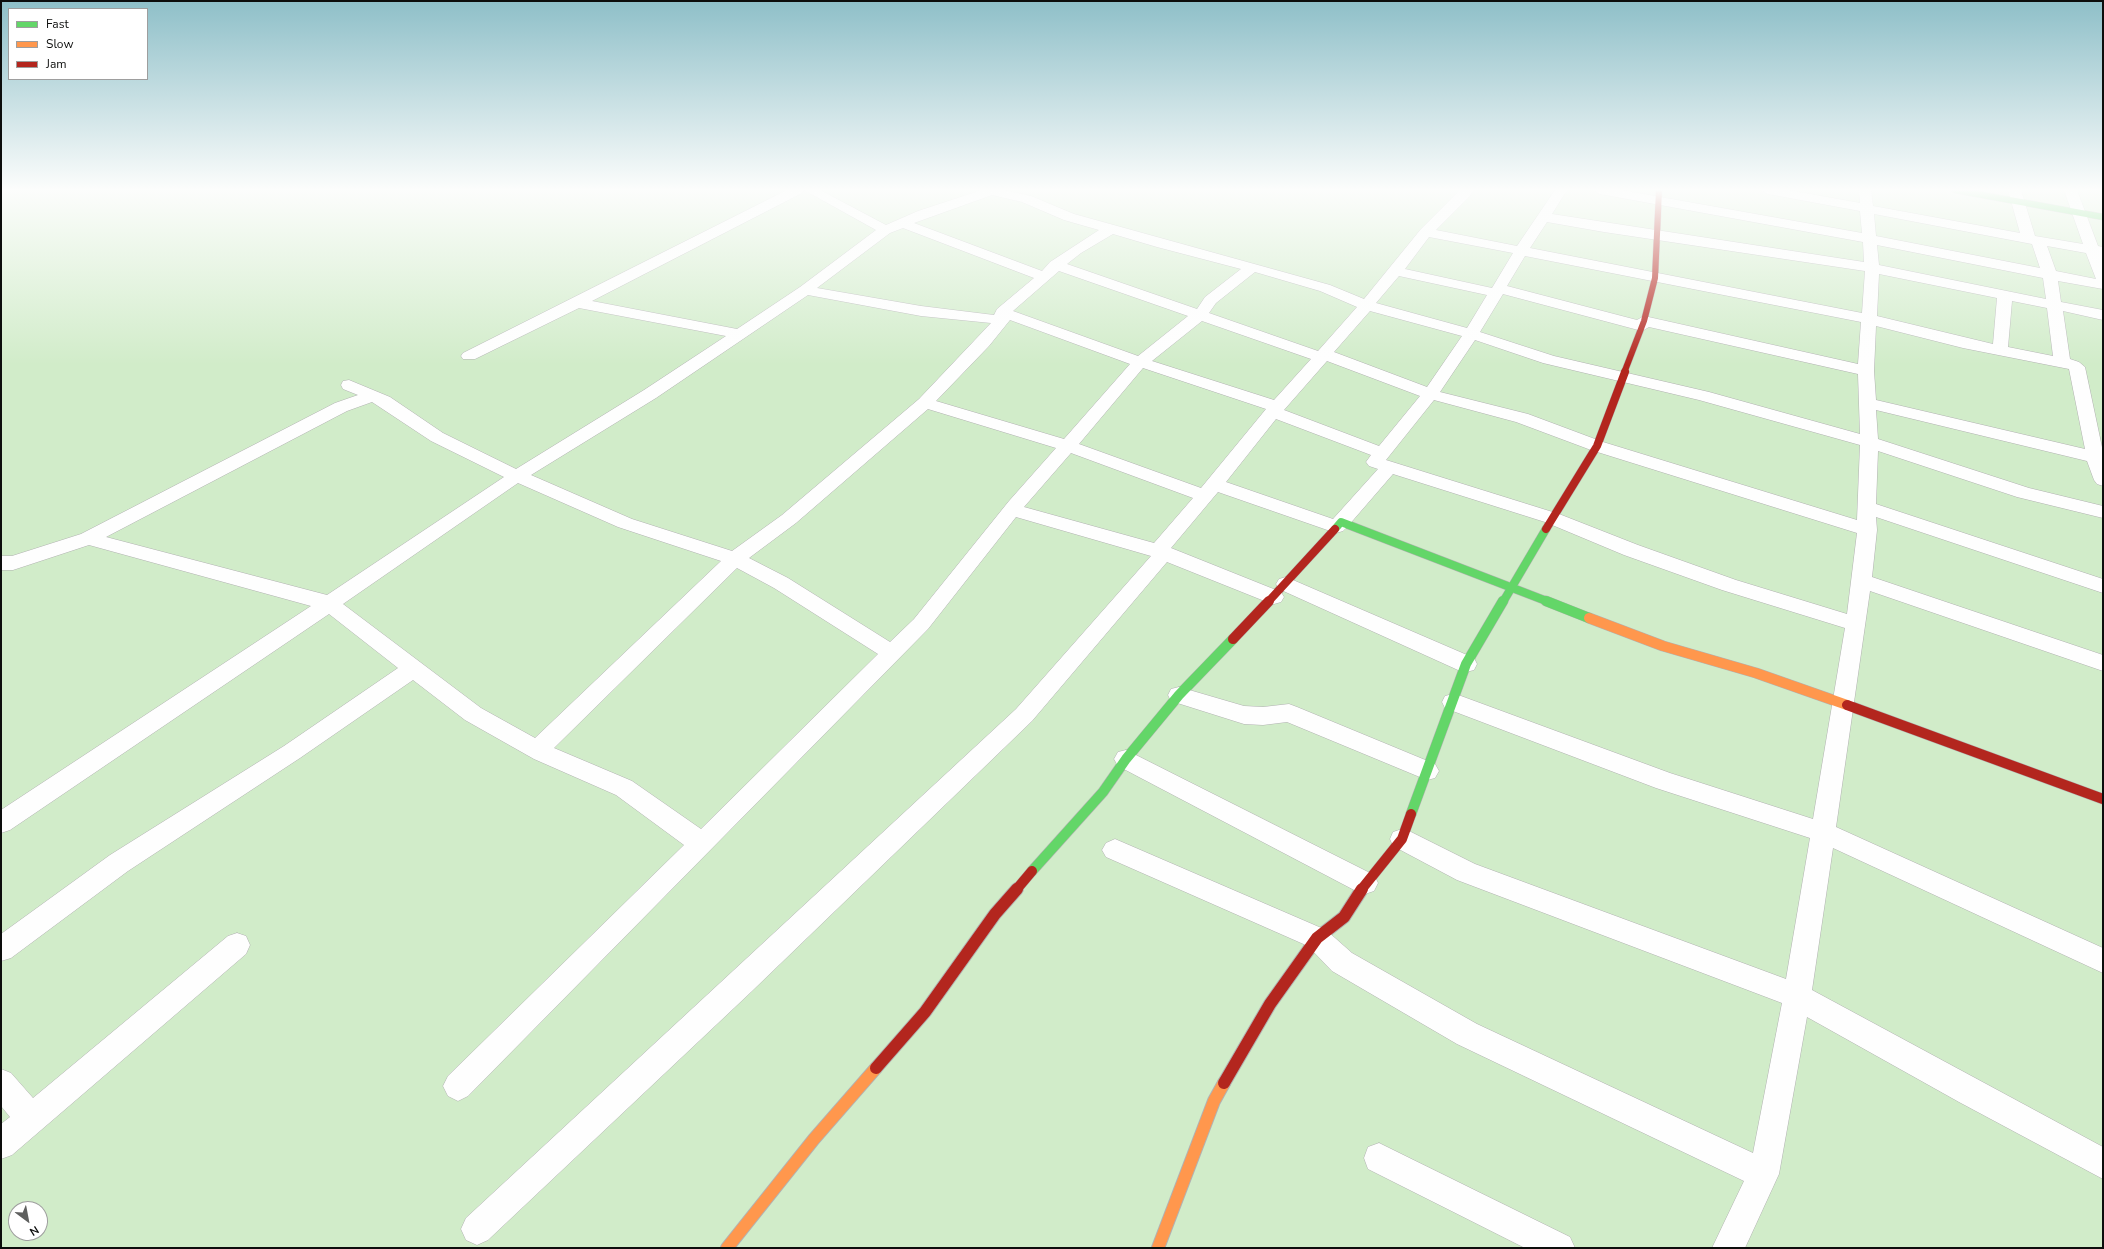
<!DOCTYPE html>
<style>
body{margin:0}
#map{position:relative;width:2104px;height:1249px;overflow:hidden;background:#f9faf9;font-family:"Nunito Sans",sans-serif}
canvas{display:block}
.frame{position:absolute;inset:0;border:2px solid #0c0d0c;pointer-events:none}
.legend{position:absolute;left:8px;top:8px;width:140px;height:72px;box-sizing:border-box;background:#fff;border:1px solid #9e9e9e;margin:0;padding:5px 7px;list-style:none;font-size:12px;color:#0c0d0c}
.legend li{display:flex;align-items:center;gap:8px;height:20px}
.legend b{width:20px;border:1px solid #9e9e9e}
.north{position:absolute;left:8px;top:1201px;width:40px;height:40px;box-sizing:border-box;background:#fff;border:1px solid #9e9e9e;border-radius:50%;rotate:148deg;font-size:11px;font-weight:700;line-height:16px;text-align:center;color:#0c0d0c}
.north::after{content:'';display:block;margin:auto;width:14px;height:18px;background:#5f605f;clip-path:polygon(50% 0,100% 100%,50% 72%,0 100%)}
</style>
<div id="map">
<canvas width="2104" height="1249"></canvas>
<div class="frame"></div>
<ul class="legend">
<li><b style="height:5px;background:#63d668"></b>Fast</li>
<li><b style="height:5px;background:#ff974d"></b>Slow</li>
<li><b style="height:5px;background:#b3261e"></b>Jam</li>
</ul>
<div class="north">N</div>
</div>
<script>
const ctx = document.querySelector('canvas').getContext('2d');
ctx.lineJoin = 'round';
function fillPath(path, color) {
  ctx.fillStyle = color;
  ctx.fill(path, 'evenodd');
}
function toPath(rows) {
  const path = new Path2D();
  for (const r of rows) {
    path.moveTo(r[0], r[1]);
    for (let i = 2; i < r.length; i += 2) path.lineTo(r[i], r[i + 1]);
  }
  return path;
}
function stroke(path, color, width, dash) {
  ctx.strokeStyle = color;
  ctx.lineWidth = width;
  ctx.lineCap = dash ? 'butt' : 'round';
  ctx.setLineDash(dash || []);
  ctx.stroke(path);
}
fillPath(toPath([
 [1,190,2103,190,2103,1248,1,1248],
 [16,1209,40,1209,40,1233,16,1233]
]), '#d1ecc9');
const street = toPath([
 [787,190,820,190,886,225,918,211,982,190,1003,190,1031,196,1074,214,1330,285,1364,299,1421,229,1460,190,1473,190,1470,196,1436,230,1517,246,1555,190,1567,190,1552,214,1864,262,1863,242,1600,194,1593,190,1621,190,1862,233,1860,211,1768,194,1761,190,1788,190,1860,203,1859,190,1871,190,1873,206,2020,233,2008,190,2021,190,2035,236,2083,244,2064,190,2077,190,2098,246,2103,247,2103,255,2102,255,2103,289,2058,281,2061,302,2103,310,2103,320,2063,311,2070,359,2079,362,2085,367,2103,452,2103,486,2097,484,2094,480,2087,461,1876,410,1878,439,2029,488,2103,506,2103,518,2017,497,1878,451,1876,504,2103,579,2103,593,1876,517,1877,530,1872,577,2103,655,2103,671,1870,591,1836,827,2103,948,2103,973,1833,848,1812,990,2103,1147,2103,1179,1959,1102,1807,1017,1779,1174,1745,1248,1712,1248,1744,1181,1457,1044,1332,971,1308,946,1106,857,1102,850,1106,843,1115,839,1326,930,1352,953,1477,1024,1753,1153,1782,1003,1457,880,1393,846,1390,839,1393,832,1402,829,1411,832,1475,864,1786,979,1810,838,1656,788,1445,708,1442,702,1445,696,1453,694,1461,696,1670,773,1813,819,1845,628,1722,590,1624,555,1545,522,1393,474,1348,526,1343,531,1336,533,1218,492,1171,548,1281,592,1284,597,1281,602,1274,604,1267,602,1167,562,1032,721,751,992,488,1240,477,1245,466,1240,461,1229,466,1218,1016,709,1151,556,1016,517,928,629,468,1096,458,1101,448,1096,443,1086,448,1076,684,845,616,795,534,759,465,720,413,680,300,758,128,871,11,958,1,961,1,934,110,855,284,746,398,668,329,614,10,830,1,833,1,810,311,606,89,545,13,570,1,570,1,556,12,556,81,534,335,403,358,395,343,389,341,385,343,381,349,380,390,397,443,433,516,469,644,390,726,336,579,308,475,359,463,359,461,356,463,353,787,190],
 [804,190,876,230,800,287,737,329,592,301,802,193,804,190],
 [992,195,1022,202,1064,220,1099,230,1050,262,1042,271,914,223,992,195],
 [1874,214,2032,244,2040,268,1876,236,1874,214],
 [1547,222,1604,232,1865,271,1862,313,1530,248,1547,222],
 [903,228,1034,278,997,309,994,315,921,306,817,288,890,233,903,228],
 [1113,234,1157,247,1241,269,1205,297,1197,309,1067,264,1081,253,1113,234],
 [1429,237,1513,253,1492,288,1405,269,1429,237],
 [1877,245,2043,278,2046,299,1879,265,1877,245],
 [2047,246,2086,253,2096,279,2056,271,2047,246],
 [1525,256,1861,322,1858,364,1644,316,1637,320,1507,286,1525,256],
 [1059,271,1188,316,1138,356,1013,311,1059,271],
 [1255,272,1320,291,1357,307,1318,351,1209,313,1216,303,1255,272],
 [1879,274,1997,298,1993,344,1877,316,1879,274],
 [1399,276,1487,295,1467,328,1376,303,1399,276],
 [1503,294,1642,331,1649,327,1858,374,1860,434,1709,392,1554,356,1480,332,1503,294],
 [808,295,921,316,991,323,919,399,782,515,732,551,632,519,531,475,656,398,808,295],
 [2012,301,2047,308,2053,356,2008,347,2012,301],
 [1370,311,1462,336,1427,387,1334,352,1370,311],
 [1010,320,1130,364,1064,439,936,401,989,346,1010,320],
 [1202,321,1311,359,1274,400,1152,361,1202,321],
 [1876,326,1963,348,2069,369,2085,449,1876,400,1874,371,1876,326],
 [1475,340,1543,363,1699,400,1860,445,1857,520,1603,442,1528,414,1440,392,1475,340],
 [1327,361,1420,396,1379,446,1284,410,1327,361],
 [1143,368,1266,409,1201,488,1079,444,1143,368],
 [1434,400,1516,422,1591,450,1857,533,1847,614,1736,580,1638,545,1559,514,1386,460,1434,400],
 [372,402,431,441,504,477,327,595,106,537,347,411,372,402],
 [928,409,1056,448,1009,501,914,619,890,642,788,578,749,558,796,523,928,409],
 [1276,419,1371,455,1366,462,1369,466,1378,469,1333,519,1226,482,1276,419],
 [1071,453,1193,498,1154,543,1024,507,1071,453],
 [518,483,618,527,721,561,535,738,481,708,343,604,518,483],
 [737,568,774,588,878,654,701,829,632,781,554,748,737,568],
 [1286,577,1474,658,1477,664,1474,670,1466,672,1458,670,1279,589,1276,584,1279,579,1286,577],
 [1179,687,1244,706,1263,707,1289,704,1297,707,1435,764,1439,771,1435,778,1427,780,1287,722,1263,725,1244,724,1171,701,1168,695,1171,689,1179,687],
 [1126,750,1374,875,1378,883,1374,891,1365,894,1356,891,1118,766,1114,759,1118,752,1126,750],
 [237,933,246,936,250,945,246,954,12,1155,1,1159,1,1124,10,1117,1,1106,1,1069,11,1073,33,1098,228,936,237,933],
 [1379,1143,1570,1237,1575,1248,1525,1248,1368,1169,1364,1158,1368,1147,1379,1143]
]);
const fastFar2 = toPath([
 [1955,190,2103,217]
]);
const fastFar1 = toPath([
 [1335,529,1341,522,1549,602],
 [1503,602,1546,529]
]);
const fast = toPath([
 [1546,601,1589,618],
 [1411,814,1466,664,1503,601],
 [1032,871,1103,792,1126,759,1179,695,1233,639]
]);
const slowFar1 = toPath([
 [1589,618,1663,646,1756,673,1847,705]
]);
const slow = toPath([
 [727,1248,814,1139,876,1068],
 [1158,1248,1214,1101,1224,1083]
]);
const jamFar3 = toPath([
 [1624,373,1644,321,1655,278,1659,190]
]);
const jamFar2 = toPath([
 [1546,529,1597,446,1625,372],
 [1268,602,1335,529]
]);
const jamFar1 = toPath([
 [1233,639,1269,601],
 [1847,705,2103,799],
 [1016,890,1032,871],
 [1361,890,1402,839,1411,814]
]);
const jam = toPath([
 [876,1068,925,1012,995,914,1017,889],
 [1224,1083,1270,1004,1317,938,1344,917,1362,889]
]);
stroke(street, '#b2b2b2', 1);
stroke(fastFar2, '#b2b2b2', 7);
stroke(fastFar1, '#b2b2b2', 9);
stroke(fast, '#b2b2b2', 11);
stroke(slowFar1, '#b2b2b2', 11);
stroke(slow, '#b2b2b2', 14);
stroke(jamFar3, '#b2b2b2', 7);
stroke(jamFar2, '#b2b2b2', 9);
stroke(jamFar1, '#b2b2b2', 11);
stroke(jam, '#b2b2b2', 14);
fillPath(street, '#fefefe');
stroke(fastFar2, '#63d668', 6);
stroke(fastFar1, '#63d668', 8);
stroke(fast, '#63d668', 10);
stroke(slowFar1, '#ff974d', 10);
stroke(slow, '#ff974d', 12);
stroke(jamFar3, '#b3261e', 6);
stroke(jamFar2, '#b3261e', 8);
stroke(jamFar1, '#b3261e', 10);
stroke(jam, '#b3261e', 12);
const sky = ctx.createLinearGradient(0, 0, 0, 365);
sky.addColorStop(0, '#8ebfc8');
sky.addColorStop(0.52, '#fcfdfc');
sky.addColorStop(1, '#fcfdfc00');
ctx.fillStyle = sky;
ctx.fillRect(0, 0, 2104, 365);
</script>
